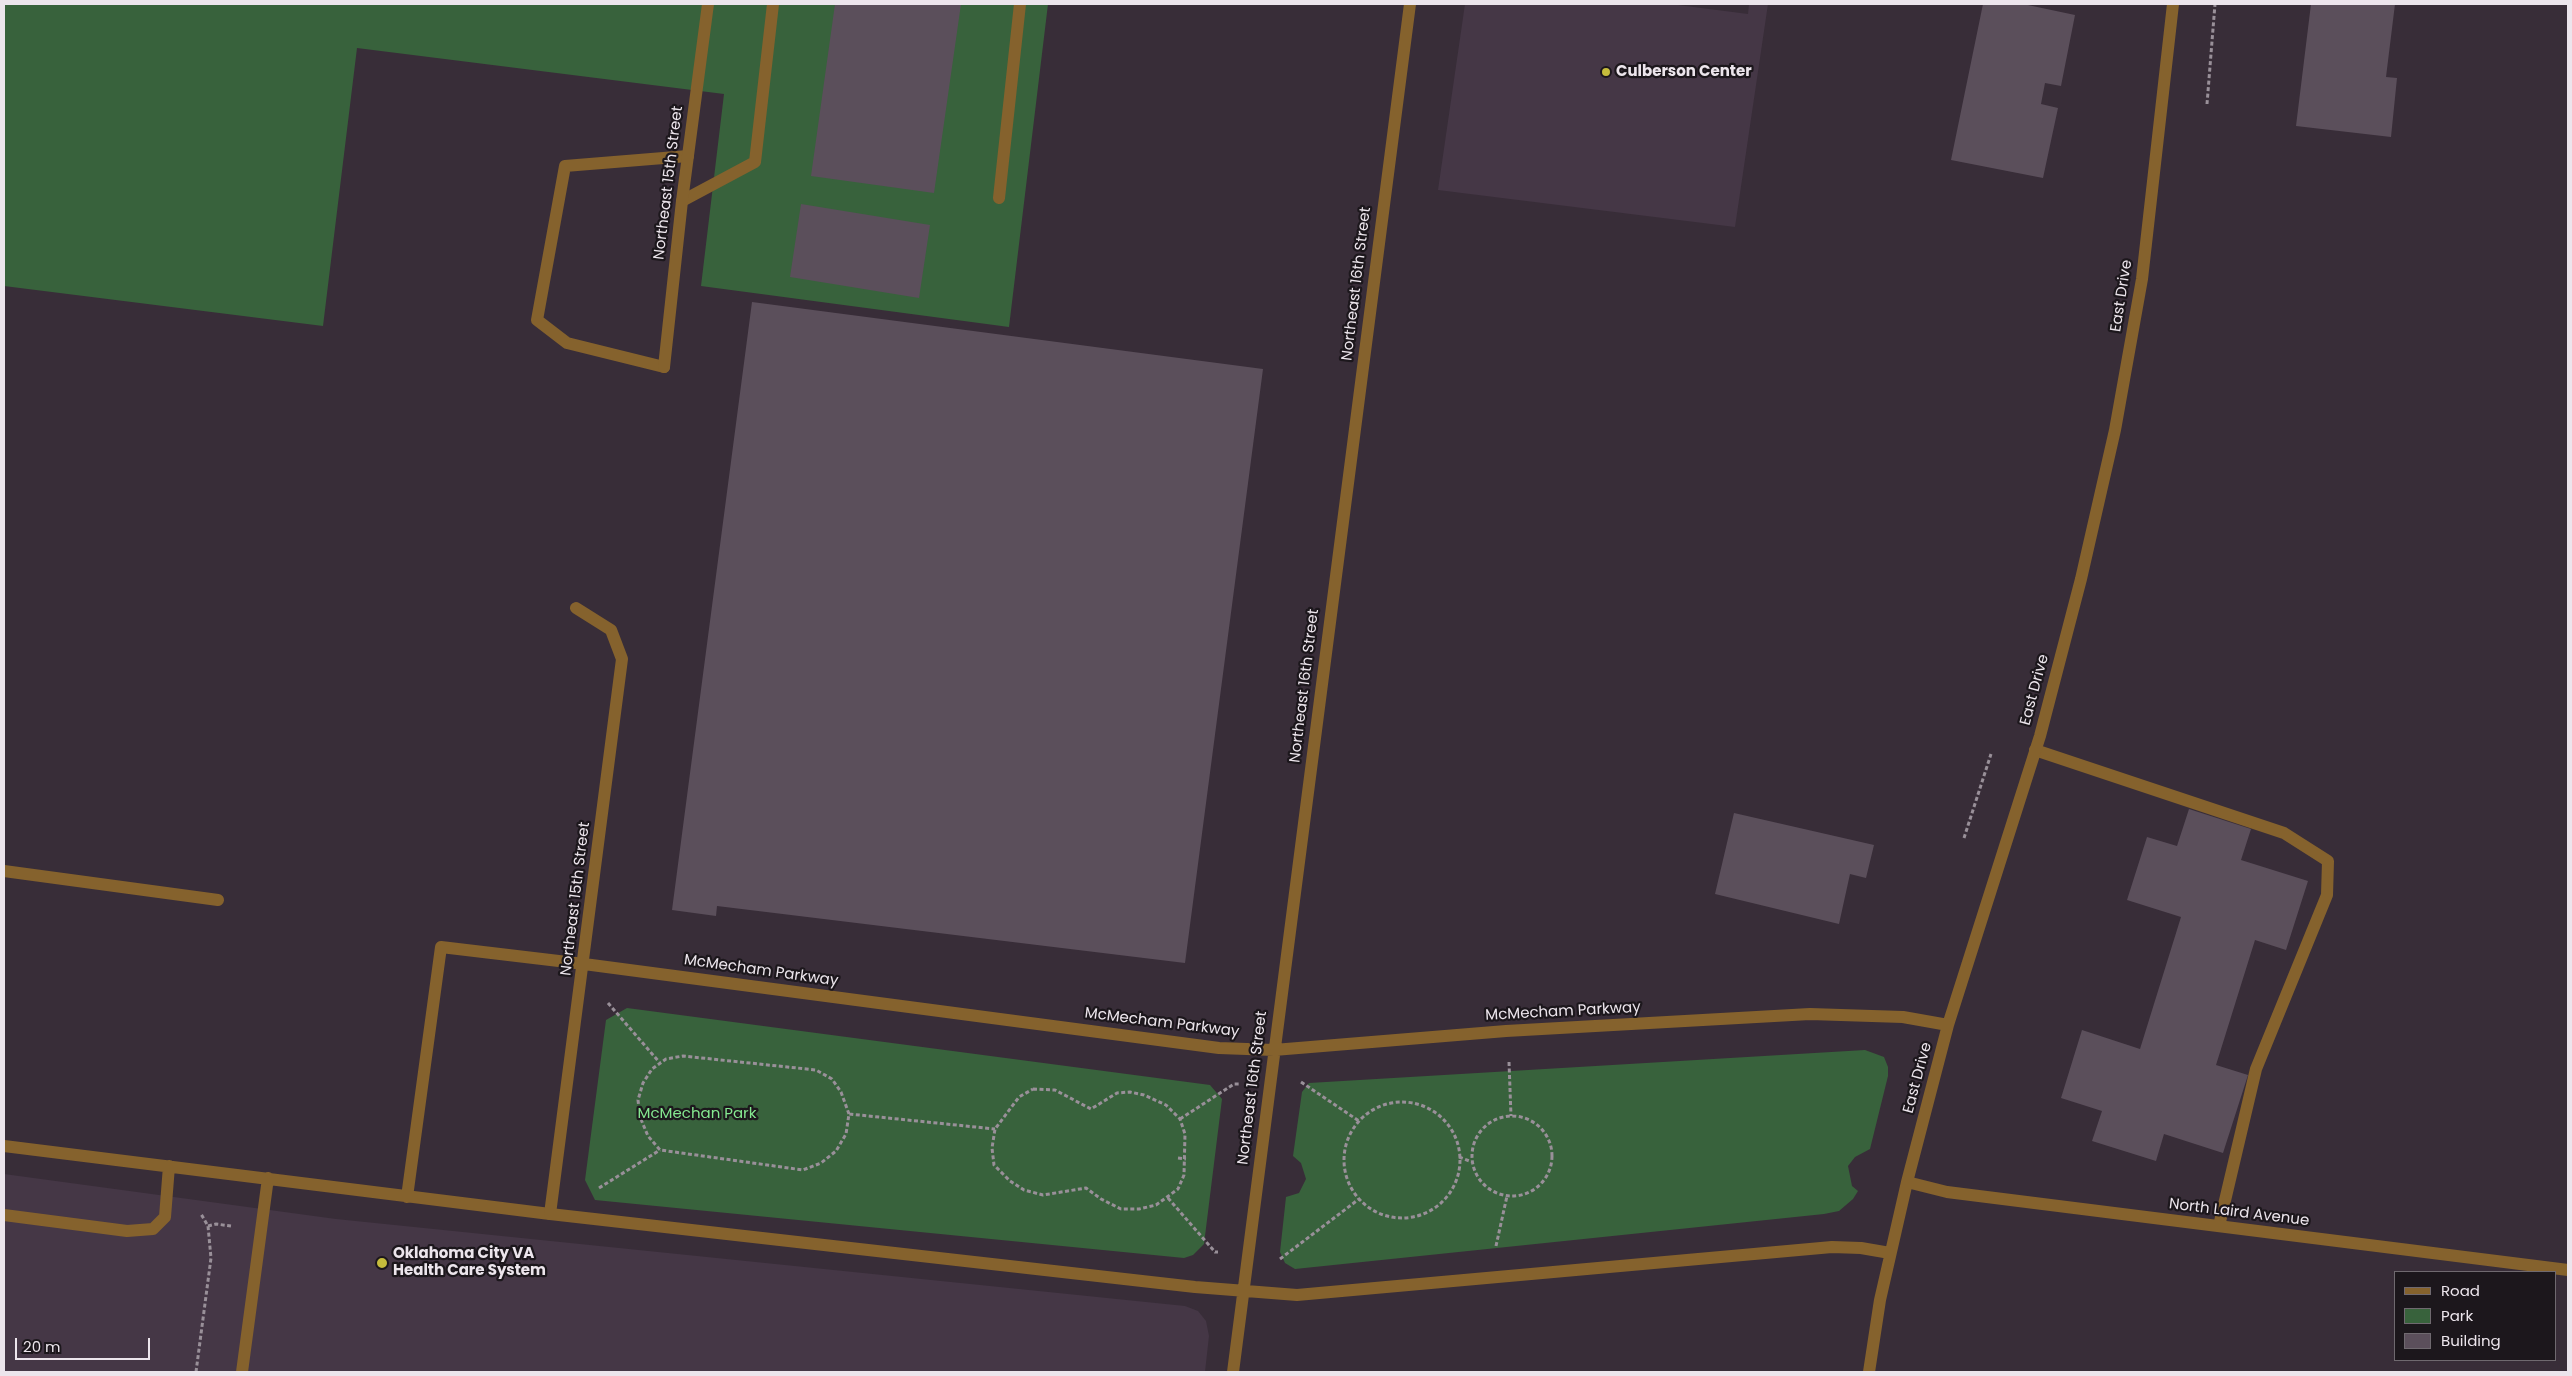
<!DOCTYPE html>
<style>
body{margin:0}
#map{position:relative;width:2572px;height:1376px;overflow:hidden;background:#382d38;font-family:Poppins,sans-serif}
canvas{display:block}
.frame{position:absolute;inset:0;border:5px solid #ece5ec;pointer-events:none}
.legend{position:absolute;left:2394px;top:1271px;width:162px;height:90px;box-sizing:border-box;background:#1c171c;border:1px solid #6f696f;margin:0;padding:6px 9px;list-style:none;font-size:15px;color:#ece5ec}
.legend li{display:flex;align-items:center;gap:10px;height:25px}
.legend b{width:25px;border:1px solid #6f696f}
.scale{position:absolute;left:15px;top:1338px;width:135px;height:22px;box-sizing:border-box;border:2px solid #ece5ec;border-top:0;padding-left:6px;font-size:15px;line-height:18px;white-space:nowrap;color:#ece5ec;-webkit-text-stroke:4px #1c171c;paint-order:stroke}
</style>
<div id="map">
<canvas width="2572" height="1376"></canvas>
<div class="frame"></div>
<ul class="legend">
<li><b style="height:6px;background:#85622d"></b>Road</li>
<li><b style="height:14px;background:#38623c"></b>Park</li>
<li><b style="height:14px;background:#5b4f5b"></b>Building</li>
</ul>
<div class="scale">20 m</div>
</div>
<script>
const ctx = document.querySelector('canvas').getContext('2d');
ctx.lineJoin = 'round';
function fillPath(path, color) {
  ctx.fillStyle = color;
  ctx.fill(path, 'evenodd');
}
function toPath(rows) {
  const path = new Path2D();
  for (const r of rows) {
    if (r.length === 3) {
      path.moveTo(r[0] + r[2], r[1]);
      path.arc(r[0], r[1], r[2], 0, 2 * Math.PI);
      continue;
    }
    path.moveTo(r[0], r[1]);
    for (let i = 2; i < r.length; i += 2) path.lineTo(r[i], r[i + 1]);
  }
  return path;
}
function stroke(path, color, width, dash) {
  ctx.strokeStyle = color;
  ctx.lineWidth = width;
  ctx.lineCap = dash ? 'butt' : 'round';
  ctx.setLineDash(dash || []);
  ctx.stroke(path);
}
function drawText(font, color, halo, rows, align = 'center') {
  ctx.font = font + ' Poppins,sans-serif';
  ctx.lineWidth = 4.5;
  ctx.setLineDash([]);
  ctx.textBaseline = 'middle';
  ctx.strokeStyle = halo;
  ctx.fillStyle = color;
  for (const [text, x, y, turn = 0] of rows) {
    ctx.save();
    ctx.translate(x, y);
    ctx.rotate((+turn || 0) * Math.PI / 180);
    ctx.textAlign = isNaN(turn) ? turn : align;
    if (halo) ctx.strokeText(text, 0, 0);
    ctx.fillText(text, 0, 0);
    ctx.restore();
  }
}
fillPath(toPath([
 [1465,4,1670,4,1748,14,1749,4,1768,4,1735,227,1438,190],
 [4,1174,336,1219,1185,1306,1198,1311,1206,1321,1209,1336,1205,1372,4,1372]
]), '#453746');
fillPath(toPath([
 [4,4,1048,4,1009,327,701,286,724,94,357,48,323,326,4,286],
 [627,1008,1210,1085,1222,1099,1204,1244,1193,1255,1184,1258,595,1200,585,1180,606,1020],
 [1865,1050,1884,1057,1888,1067,1888,1076,1870,1149,1855,1157,1848,1166,1852,1186,1858,1191,1853,1199,1839,1211,1824,1214,1295,1269,1285,1263,1280,1252,1286,1197,1299,1193,1306,1179,1301,1163,1293,1156,1302,1092,1309,1083]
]), '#38623c');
fillPath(toPath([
 [835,4,961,4,934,193,811,176],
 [1983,4,2023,4,2075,15,2061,86,2045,83,2041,104,2058,108,2043,178,1951,160],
 [2311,4,2395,4,2386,77,2397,78,2391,137,2296,126],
 [801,204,930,225,919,298,790,277],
 [752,302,1263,369,1185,963,717,906,716,916,672,910],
 [2189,809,2251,829,2241,860,2308,881,2286,950,2255,940,2216,1065,2248,1075,2223,1153,2164,1134,2156,1161,2092,1141,2102,1111,2061,1098,2082,1030,2140,1049,2181,917,2127,900,2147,837,2177,846],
 [1734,813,1874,845,1866,878,1850,874,1839,924,1715,894]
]), '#5b4f5b');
stroke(toPath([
 [2207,104,2215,4],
 [1964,838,1991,754],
 [608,1003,660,1063],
 [1509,1062,1511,1116],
 [1301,1082,1359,1121],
 [1033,1089,1055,1090,1091,1109,1117,1093,1130,1092,1144,1095,1166,1105,1180,1119,1185,1134,1184,1175,1178,1189,1156,1205,1139,1209,1121,1209,1101,1199,1086,1188,1043,1195,1024,1190,1010,1181,994,1165,992,1148,995,1129,1019,1097,1033,1089],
 [1402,1160,58],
 [849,1114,841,1092,832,1079,816,1070,683,1056,666,1059,652,1069,643,1083,638,1100,640,1117,648,1136,660,1150,803,1170,821,1163,836,1151,846,1134,849,1114,995,1129],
 [1512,1156,40],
 [1180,1119,1234,1084,1240,1084],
 [1459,1157,1472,1162],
 [1178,1158,1186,1159],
 [599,1188,660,1150],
 [1168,1198,1215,1252,1218,1252],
 [208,1226,216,1224,231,1226],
 [1496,1246,1507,1196],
 [1280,1259,1359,1199],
 [196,1372,211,1258,208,1226,201,1214]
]), '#999099', 3, [4, 2.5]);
stroke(toPath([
 [999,198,1020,4],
 [682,201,755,162,773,4],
 [664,367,567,343,537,320,565,166,688,156],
 [2035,750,2284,833,2328,861,2327,895,2256,1069,2219,1226],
 [4,871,218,900],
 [4,1146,550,1214],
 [407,1197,441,947,584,964],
 [4,1215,127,1231,153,1229,165,1217,169,1166],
 [242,1372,268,1178]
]), '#85622d', 12);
stroke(toPath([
 [664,367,682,201,708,4],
 [576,608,611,630,622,659,550,1214,1195,1287,1297,1295,1832,1247,1861,1248,1890,1253],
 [584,964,1219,1048,1274,1050,1506,1031,1810,1014,1903,1017,1948,1025],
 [1907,1182,1947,1192,2568,1270],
 [1233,1372,1410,4],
 [1869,1372,1880,1300,1907,1182,1948,1025,2040,736,2081,579,2115,430,2142,279,2173,4]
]), '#85622d', 12);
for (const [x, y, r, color] of [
 [1606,72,5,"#c6bc3c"],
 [382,1263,6,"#c6bc3c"]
]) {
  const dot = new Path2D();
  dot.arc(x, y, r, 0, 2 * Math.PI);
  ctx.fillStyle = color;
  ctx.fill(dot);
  stroke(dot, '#1c171c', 2);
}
drawText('bold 15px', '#ece5ec', '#1c171c', [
 ["Culberson Center",1616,72],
 ["Oklahoma City VA",393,1254],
 ["Health Care System",393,1271]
], 'left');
drawText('15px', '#ece5ec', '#1c171c', [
 ["Northeast 15th Street",669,183,-83],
 ["Northeast 16th Street",1357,284,-83],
 ["East Drive",2122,296,-81],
 ["Northeast 16th Street",1305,686,-83],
 ["East Drive",2035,690,-75],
 ["Northeast 15th Street",576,899,-83],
 ["McMecham Parkway",761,971,8],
 ["McMecham Parkway",1563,1012,-3],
 ["McMecham Parkway",1162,1023,7],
 ["East Drive",1918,1078,-75],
 ["Northeast 16th Street",1253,1088,-83],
 ["North Laird Avenue",2239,1213,7]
]);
drawText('15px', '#85e890', '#1c171c', [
 ["McMechan Park",697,1114]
]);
</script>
